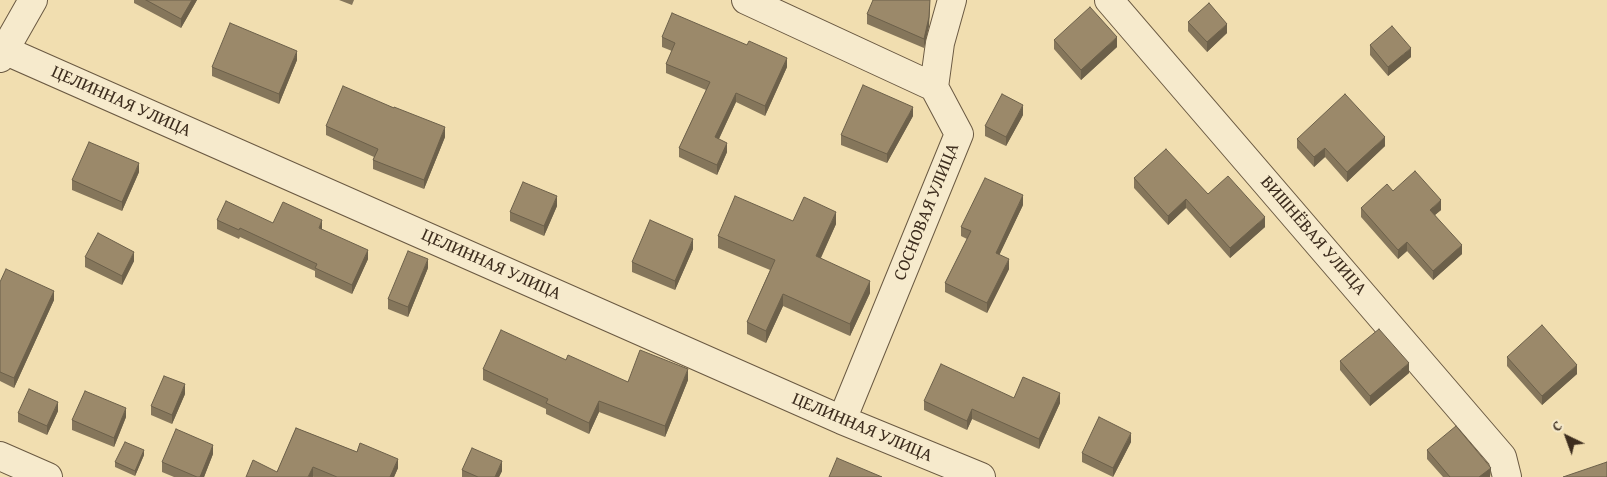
<!DOCTYPE html>
<meta charset="utf-8">
<style>
body{margin:0}
#map{position:relative;width:1607px;height:477px;overflow:hidden;background:#f1deb0;font-family:"Gentium Book Plus",serif}
canvas{display:block}
.north{position:absolute;left:1542px;top:412px;width:50px;height:50px;-webkit-text-stroke:4px #f6eacc;paint-order:stroke;rotate:318deg;font-size:14px;font-weight:700;line-height:20px;text-align:center;color:#3d2d1e}
.north::after{content:'';display:block;margin:auto;width:18px;height:22px;background:#3d2d1e;clip-path:polygon(50% 0,100% 100%,50% 72%,0 100%)}
</style>
<div id="map">
<canvas width="1607" height="477"></canvas>
<div class="north">С</div>
</div>
<script>
const ctx = document.querySelector('canvas').getContext('2d');
ctx.lineJoin = 'round';
function toPath(rows) {
  const path = new Path2D();
  for (const r of rows) {
    path.moveTo(r[0], r[1]);
    for (let i = 2; i < r.length; i += 2) path.lineTo(r[i], r[i + 1]);
  }
  return path;
}
function stroke(path, color, width, dash) {
  ctx.strokeStyle = color;
  ctx.lineWidth = width;
  ctx.lineCap = dash ? 'butt' : 'round';
  ctx.setLineDash(dash || []);
  ctx.stroke(path);
}
function fillPath(path, color) {
  ctx.fillStyle = color;
  ctx.fill(path, 'evenodd');
}
function drawText(font, color, halo, rows, align = 'center') {
  ctx.font = font + ' "Gentium Book Plus",serif';
  ctx.lineWidth = 4.5;
  ctx.setLineDash([]);
  ctx.textBaseline = 'middle';
  ctx.strokeStyle = halo;
  ctx.fillStyle = color;
  for (const [text, x, y, turn = 0] of rows) {
    ctx.save();
    ctx.translate(x, y);
    ctx.rotate((+turn || 0) * Math.PI / 180);
    ctx.textAlign = isNaN(turn) ? turn : align;
    if (halo) ctx.strokeText(text, 0, 0);
    ctx.fillText(text, 0, 0);
    ctx.restore();
  }
}
const minor = toPath([
 [746,0,934,87,959,134,842,420],
 [1109,0,1502,457,1507,477],
 [4,50,842,420,981,477],
 [0,58,33,0],
 [934,87,940,43,952,0],
 [0,456,48,477]
]);
stroke(minor, '#6a5942', 30);
stroke(minor, '#f6eacc', 28);
fillPath(toPath([
 [134,0,197,0,181,28,134,3],
 [339,0,354,0,352,5],
 [930,0,929,26,924,48,867,24,867,14],
 [1188,22,1227,33,1207,52,1188,31],
 [662,37,787,67,765,116,736,102,719,139,727,152,717,175,679,157,679,148,706,90,666,73,666,64,672,51,662,47],
 [1054,40,1117,47,1081,80,1054,49],
 [1370,45,1411,57,1388,76,1370,55],
 [297,60,279,104,212,76,212,67],
 [394,108,445,137,424,189,373,169,373,160,374,157,326,135,326,126],
 [1023,115,1006,146,985,136,985,126],
 [913,116,887,163,841,145,841,135],
 [1297,139,1385,146,1347,182,1325,157,1314,167,1297,148],
 [139,172,122,211,72,190,72,180],
 [1134,178,1208,194,1265,227,1230,258,1186,208,1168,225,1134,188],
 [1393,191,1441,210,1435,215,1462,254,1433,280,1407,251,1398,259,1361,217,1361,208],
 [1023,205,999,255,1009,269,987,313,945,292,945,283,967,239,961,236,961,227],
 [557,206,544,236,510,221,510,212],
 [217,220,273,223,322,229,368,259,352,294,315,277,315,271,240,237,239,239,217,229],
 [793,221,836,224,821,258,870,293,850,336,783,306,766,343,747,334,747,322,770,270,718,248,718,236],
 [693,249,675,290,632,272,632,262],
 [85,257,134,261,122,285,85,267],
 [428,268,408,317,388,309,388,299],
 [0,282,54,300,14,388,0,381],
 [1507,357,1577,374,1542,405,1507,366],
 [566,360,628,382,688,380,665,437,599,412,589,434,546,414,546,409,483,380,483,369],
 [1340,361,1409,373,1370,406,1340,370],
 [185,394,172,424,151,415,151,406],
 [1014,398,1060,403,1039,449,972,419,967,430,924,410,924,401],
 [58,411,47,435,18,422,18,413],
 [126,417,114,447,72,430,72,420],
 [296,428,398,468,394,477,314,477,277,472],
 [1131,442,1113,477,1082,462,1082,453],
 [1427,450,1491,468,1490,477,1443,477,1427,459],
 [213,454,204,477,174,477,162,472,162,462],
 [144,455,135,476,115,467,115,462],
 [462,470,502,471,499,477,462,477]
]), '#85765b');
fillPath(toPath([
 [192,0,197,0,181,28,181,19],
 [930,0,929,26,924,48,924,39],
 [1227,24,1227,33,1207,52,1207,42],
 [1117,37,1117,47,1081,80,1081,70],
 [1411,48,1411,57,1388,76,1388,67],
 [297,51,297,60,279,104,279,94],
 [787,58,787,67,765,116,765,106],
 [736,93,736,102,715,147,715,137],
 [1023,105,1023,115,1006,146,1006,137],
 [913,107,913,116,887,163,887,154],
 [445,127,445,137,424,189,424,180],
 [1385,137,1385,146,1347,182,1347,172],
 [727,143,727,152,717,175,717,165],
 [1325,148,1325,157,1314,167,1314,157],
 [139,163,139,172,122,211,122,202],
 [1023,195,1023,205,996,262,996,253],
 [557,196,557,206,544,236,544,226],
 [1186,199,1186,208,1168,225,1168,216],
 [1441,200,1441,210,1430,219,1430,210],
 [836,212,836,224,816,268,816,256],
 [1265,217,1265,227,1230,258,1230,248],
 [322,220,322,229,319,237,319,228],
 [693,239,693,249,675,290,675,281],
 [1407,242,1407,251,1398,259,1398,250],
 [1462,245,1462,254,1433,280,1433,271],
 [368,250,368,259,352,294,352,285],
 [134,252,134,261,122,285,122,276],
 [428,259,428,268,408,317,408,307],
 [1009,259,1009,269,987,313,987,303],
 [870,281,870,293,850,336,850,324],
 [54,291,54,300,14,388,14,378],
 [783,294,783,306,766,343,766,331],
 [1409,363,1409,373,1370,406,1370,396],
 [1577,365,1577,374,1542,405,1542,396],
 [688,369,688,380,665,437,665,426],
 [185,384,185,394,172,424,172,415],
 [1060,393,1060,403,1039,449,1039,439],
 [599,401,599,412,589,434,589,423],
 [58,402,58,411,47,435,47,426],
 [126,408,126,417,114,447,114,438],
 [972,409,972,419,967,430,967,421],
 [1131,433,1131,442,1113,477,1113,468],
 [213,445,213,454,204,477,200,477],
 [144,450,144,455,135,476,135,471],
 [398,459,398,468,394,477,390,477],
 [502,461,502,471,499,477,495,477],
 [313,467,313,477,308,477],
 [1491,468,1490,477,1479,477]
]), '#6c604a');
const building = toPath([
 [146,0,192,0,181,19,146,0],
 [873,0,930,0,929,17,924,39,867,14,873,0],
 [1209,3,1227,24,1207,42,1188,22,1209,3],
 [1090,7,1117,37,1081,70,1054,40,1090,7],
 [672,13,747,45,749,41,787,58,765,106,736,93,715,137,727,143,717,165,679,148,710,82,666,64,675,43,662,37,672,13],
 [230,23,297,51,279,94,212,67,230,23],
 [1392,26,1411,48,1388,67,1370,45,1392,26],
 [863,85,913,107,887,154,841,135,863,85],
 [343,86,394,108,394,107,445,127,424,180,373,160,378,149,326,126,343,86],
 [1002,94,1023,105,1006,137,985,126,1002,94],
 [1345,94,1385,137,1347,172,1325,148,1314,157,1297,139,1345,94],
 [89,142,139,163,122,202,72,180,89,142],
 [1166,149,1208,194,1228,176,1265,217,1230,248,1186,199,1168,216,1134,178,1166,149],
 [1415,171,1441,200,1430,210,1462,245,1433,271,1407,242,1398,250,1361,208,1387,184,1393,191,1415,171],
 [985,178,1023,195,996,253,1009,259,987,303,945,283,971,231,961,227,985,178],
 [523,182,557,196,544,226,510,212,523,182],
 [735,196,793,221,804,197,836,212,816,256,870,281,850,324,783,294,766,331,747,322,775,260,718,236,735,196],
 [226,201,273,223,283,202,322,220,319,228,368,250,352,285,315,268,317,264,240,228,239,230,217,220,226,201],
 [650,220,693,239,675,281,632,262,650,220],
 [98,233,134,252,122,276,85,257,98,233],
 [408,251,428,259,408,307,388,299,408,251],
 [6,269,54,291,14,378,0,372,0,282,6,269],
 [1542,325,1577,365,1542,396,1507,357,1542,325],
 [1379,329,1409,363,1370,396,1340,361,1379,329],
 [501,330,566,360,568,355,628,382,640,350,688,369,665,426,599,401,589,423,546,403,548,399,483,369,501,330],
 [941,364,1014,398,1023,377,1060,393,1039,439,972,409,967,421,924,401,941,364],
 [164,376,185,384,172,415,151,406,164,376],
 [29,389,58,402,47,426,18,413,29,389],
 [85,391,126,408,114,438,72,420,85,391],
 [1099,417,1131,433,1113,468,1082,453,1099,417],
 [1456,426,1491,468,1479,477,1450,477,1427,450,1456,426],
 [296,428,357,452,360,443,398,459,390,477,337,477,313,467,308,477,246,477,253,460,277,472,296,428],
 [176,429,213,445,200,477,197,477,162,462,176,429],
 [125,442,144,450,135,471,115,462,125,442],
 [472,448,502,461,495,477,478,477,462,470,472,448],
 [837,458,882,477,829,477,837,458],
 [1607,462,1607,477,1563,477,1607,462]
]);
fillPath(building, '#9b896a');
stroke(building, '#6c604a', 1);
drawText('18px', '#3d2d1e', '#f6eacc', [
 ["ЦЕЛИННАЯ УЛИЦА",121,102,24],
 ["СОСНОВАЯ УЛИЦА",927,212,-68],
 ["ВИШНЁВАЯ УЛИЦА",1313,236,49],
 ["ЦЕЛИННАЯ УЛИЦА",491,265,24],
 ["ЦЕЛИННАЯ УЛИЦА",862,428,23]
]);
</script>
